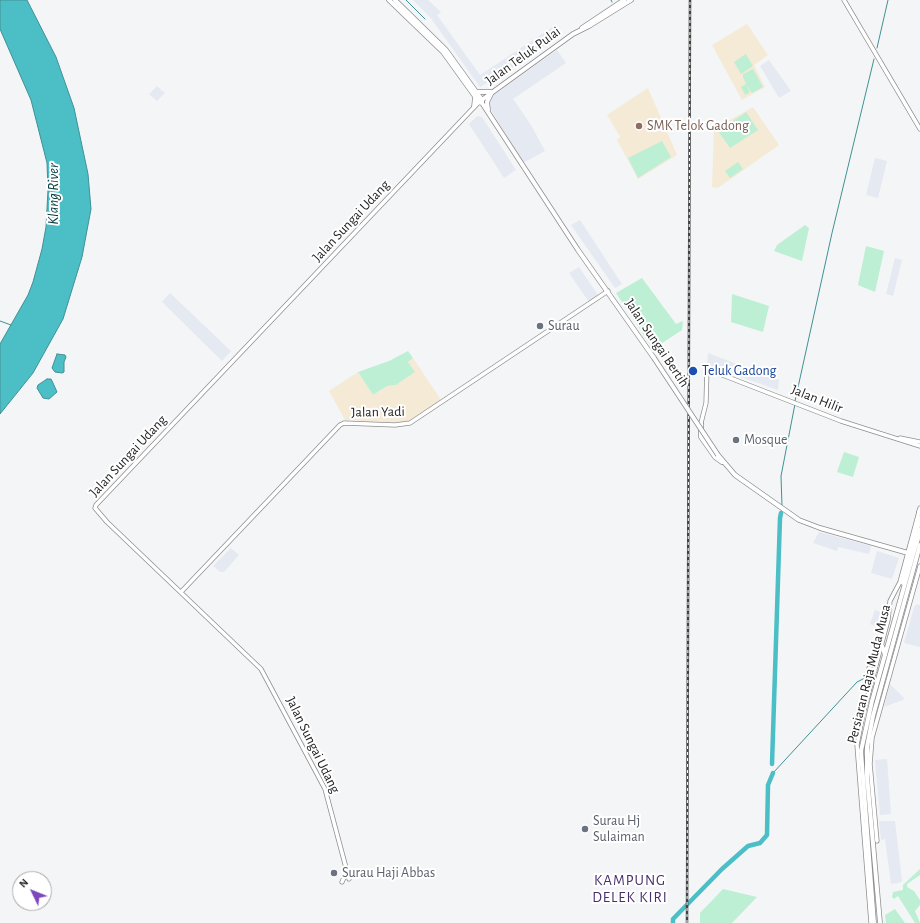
<!DOCTYPE html>
<style>
body{margin:0}
#map{position:relative;width:920px;height:923px;overflow:hidden;background:#f4f5f6;font-family:"Alegreya Sans",sans-serif}
canvas{display:block}
.north{position:absolute;left:12px;top:871px;width:40px;height:40px;box-sizing:border-box;background:#fff;border:1px solid #a7a7a7;border-radius:50%;rotate:313deg;font-size:11px;font-weight:700;line-height:16px;text-align:center;color:#232323}
.north::after{content:'';display:block;margin:auto;width:14px;height:18px;background:#7c46bd;clip-path:polygon(50% 0,100% 100%,50% 72%,0 100%)}
</style>
<div id="map">
<canvas width="920" height="923"></canvas>
<div class="north">N</div>
</div>
<script>
const ctx = document.querySelector('canvas').getContext('2d');
ctx.lineJoin = 'round';
function fillPath(path, color) {
  ctx.fillStyle = color;
  ctx.fill(path, 'evenodd');
}
function toPath(rows) {
  const path = new Path2D();
  for (const r of rows) {
    path.moveTo(r[0], r[1]);
    for (let i = 2; i < r.length; i += 2) path.lineTo(r[i], r[i + 1]);
  }
  return path;
}
function stroke(path, color, width, dash) {
  ctx.strokeStyle = color;
  ctx.lineWidth = width;
  ctx.lineCap = dash ? 'butt' : 'round';
  ctx.setLineDash(dash || []);
  ctx.stroke(path);
}
function drawText(font, color, halo, rows, align = 'center') {
  ctx.font = font + ' "Alegreya Sans",sans-serif';
  ctx.lineWidth = 4;
  ctx.setLineDash([]);
  ctx.textBaseline = 'middle';
  ctx.strokeStyle = halo;
  ctx.fillStyle = color;
  for (const [text, x, y, turn = 0] of rows) {
    ctx.save();
    ctx.translate(x, y);
    ctx.rotate((+turn || 0) * Math.PI / 180);
    ctx.textAlign = isNaN(turn) ? turn : align;
    if (halo) ctx.strokeText(text, 0, 0);
    ctx.fillText(text, 0, 0);
    ctx.restore();
  }
}
fillPath(toPath([
 [413,0,428,0,441,12,437,15,480,75,554,26,560,35,517,65,480,87,430,17],
 [557,50,566,63,513,99,531,125,545,151,523,163,488,105,492,96],
 [769,60,791,91,779,98,760,66],
 [157,86,165,93,157,101,149,94],
 [477,116,482,117,516,170,504,178,469,124],
 [875,158,887,161,878,198,866,195],
 [580,220,622,284,615,288,571,225],
 [895,258,902,260,893,296,886,294],
 [579,267,598,295,589,302,569,273],
 [170,293,231,351,222,361,162,302],
 [708,353,779,380,778,390,707,365],
 [819,532,871,546,869,554,838,547,837,551,813,543],
 [231,548,239,555,224,572,220,572,213,566],
 [877,551,899,558,892,579,871,573],
 [917,604,920,605,920,647,904,643,914,607],
 [875,610,882,613,878,627,870,624],
 [890,684,905,699,884,707],
 [887,759,891,814,880,815,875,760],
 [879,821,895,821,902,881,898,883,891,884,885,839,881,840]
]), '#e5e9f1');
fillPath(toPath([
 [747,24,768,55,754,65,765,87,742,100,712,45],
 [648,88,677,155,638,179,617,140,620,137,607,115],
 [753,107,779,145,718,188,712,187,714,129],
 [413,358,441,400,405,423,345,420,329,391,358,372,373,395,387,386,396,385,415,372,408,362]
]), '#f5ead5');
fillPath(toPath([
 [746,54,753,66,741,74,734,62],
 [753,69,763,87,752,93,746,84,750,92,745,95,741,87,746,84,743,77,743,74],
 [746,112,758,130,730,148,718,131],
 [662,141,671,157,638,178,628,158],
 [738,162,743,169,730,178,725,171],
 [805,225,809,228,802,261,774,251,777,245],
 [866,246,884,251,875,292,858,285],
 [642,278,676,324,683,321,682,330,653,349,616,293],
 [732,294,769,306,763,332,731,322],
 [408,351,413,358,408,362,415,372,396,385,387,386,373,395,358,372,389,361],
 [844,452,859,457,853,477,837,472],
 [920,869,920,875,907,884,907,887,914,891,920,900,920,905,915,911,920,923,915,923,898,896,894,899,892,897,893,892,903,890,903,885],
 [723,889,757,897,732,923,700,923,700,913],
 [895,909,905,923,886,923,885,915]
]), '#bdefd4');
const water = toPath([
 [0,0,27,0,56,57,74,108,88,174,91,209,82,257,63,319,33,373,0,414,0,344,28,295,33,282,42,249,46,227,48,190,47,163,31,100,0,29,0,0],
 [57,354,65,355,66,357,64,362,64,372,62,373,55,372,52,368,57,354],
 [47,379,51,379,53,383,57,392,49,399,43,398,37,388,38,385,47,379]
]);
fillPath(water, '#4cbec6');
stroke(water, '#409095', 1);
stroke(toPath([
 [406,0,425,19],
 [611,0,612,2],
 [877,48,888,0],
 [0,321,11,325],
 [795,401,832,233,874,59],
 [782,506,781,476,795,404],
 [773,773,857,682,869,676]
]), '#409095', 1);
stroke(toPath([
 [772,764,780,518,781,513],
 [673,923,673,919,722,869,748,846,760,843,767,835,768,785,773,773]
]), '#4cbec6', 4.5);
const minor = toPath([
 [844,0,920,129],
 [701,423,706,403,707,369,841,421,920,446],
 [900,438,920,442],
 [181,592,340,425,344,423,395,425,410,423,608,291],
 [871,661,881,643],
 [869,668,875,671],
 [877,841,870,764,872,738,920,566],
 [349,879,325,789,261,669,107,522,95,508,96,505,479,102],
 [342,882,346,873],
 [871,923,857,745,863,714,888,620,890,601,900,582,920,508]
]);
const major = toPath([
 [389,0,443,52,479,102,482,103,578,250,654,358],
 [395,0,446,50,482,100,482,102],
 [582,28,624,0],
 [477,92,492,92],
 [479,102,573,34,589,26,631,0],
 [474,107,475,98],
 [488,110,487,102,491,94],
 [701,423,701,437,715,457,722,462],
 [718,455,735,475,799,520,820,528,908,553],
 [919,512,920,510],
 [903,583,920,518],
 [882,646,885,655],
 [874,923,861,751,872,701,916,544],
 [880,923,867,776,867,747,873,716,920,545]
]);
const highway = toPath([
 [916,544,920,530]
]);
stroke(minor, '#8e8e90', 5);
stroke(major, '#8e8e90', 5.5);
stroke(highway, '#8e8e90', 6);
stroke(minor, '#fff', 3.5);
stroke(major, '#fff', 4);
stroke(highway, '#fff', 5);
const rail = toPath([
 [687,923,690,0]
]);
stroke(rail, '#414242', 2.5);
stroke(rail, '#fff', 1, [3]);
const majorBridge = toPath([
 [654,358,718,455]
]);
stroke(majorBridge, '#8e8e90', 5.5, []);
stroke(majorBridge, '#fff', 4);
for (const [x, y, r, color] of [
 [639,126,4,"#8d6e63"],
 [540,326,4,"#6b7280"],
 [693,371,5,"#1a4fb4"],
 [736,440,4,"#6b7280"],
 [585,829,4,"#6b7280"],
 [334,873,4,"#6b7280"]
]) {
  const dot = new Path2D();
  dot.arc(x, y, r, 0, 2 * Math.PI);
  ctx.fillStyle = color;
  ctx.fill(dot);
  stroke(dot, '#fff', 1.5);
}
drawText('14px', '#232323', '#fff', [
 ["Jalan Teluk Pulai",523,56,-36],
 ["Jalan Sungai Udang",351,221,-47],
 ["Jalan Sungai Bertih",657,343,56],
 ["Jalan Hilir",817,399,22],
 ["Jalan Yadi",378,412,-1],
 ["Jalan Sungai Udang",128,456,-47],
 ["Persiaran Raja Muda Musa",869,674,-76],
 ["Jalan Sungai Udang",313,745,64]
]);
drawText('14px', '#785e54', '#fff', [
 ["SMK Telok Gadong",647,126]
], 'left');
drawText('14px', '#5b616d', '#fff', [
 ["Surau",548,326],
 ["Mosque",744,440],
 ["Surau Hj",593,821],
 ["Sulaiman",593,837],
 ["Surau Haji Abbas",342,873]
], 'left');
drawText('14px', '#164399', '#fff', [
 ["Teluk Gadong",702,371]
], 'left');
drawText('italic 15px', '#01393d', '#fff', [
 ["Klang River",53,194,-90]
]);
ctx.letterSpacing = '1px';
drawText('15px', '#482f6a', '#fff', [
 ["KAMPUNG",630,880],
 ["DELEK KIRI",630,897]
]);
ctx.letterSpacing = '0px';
</script>
